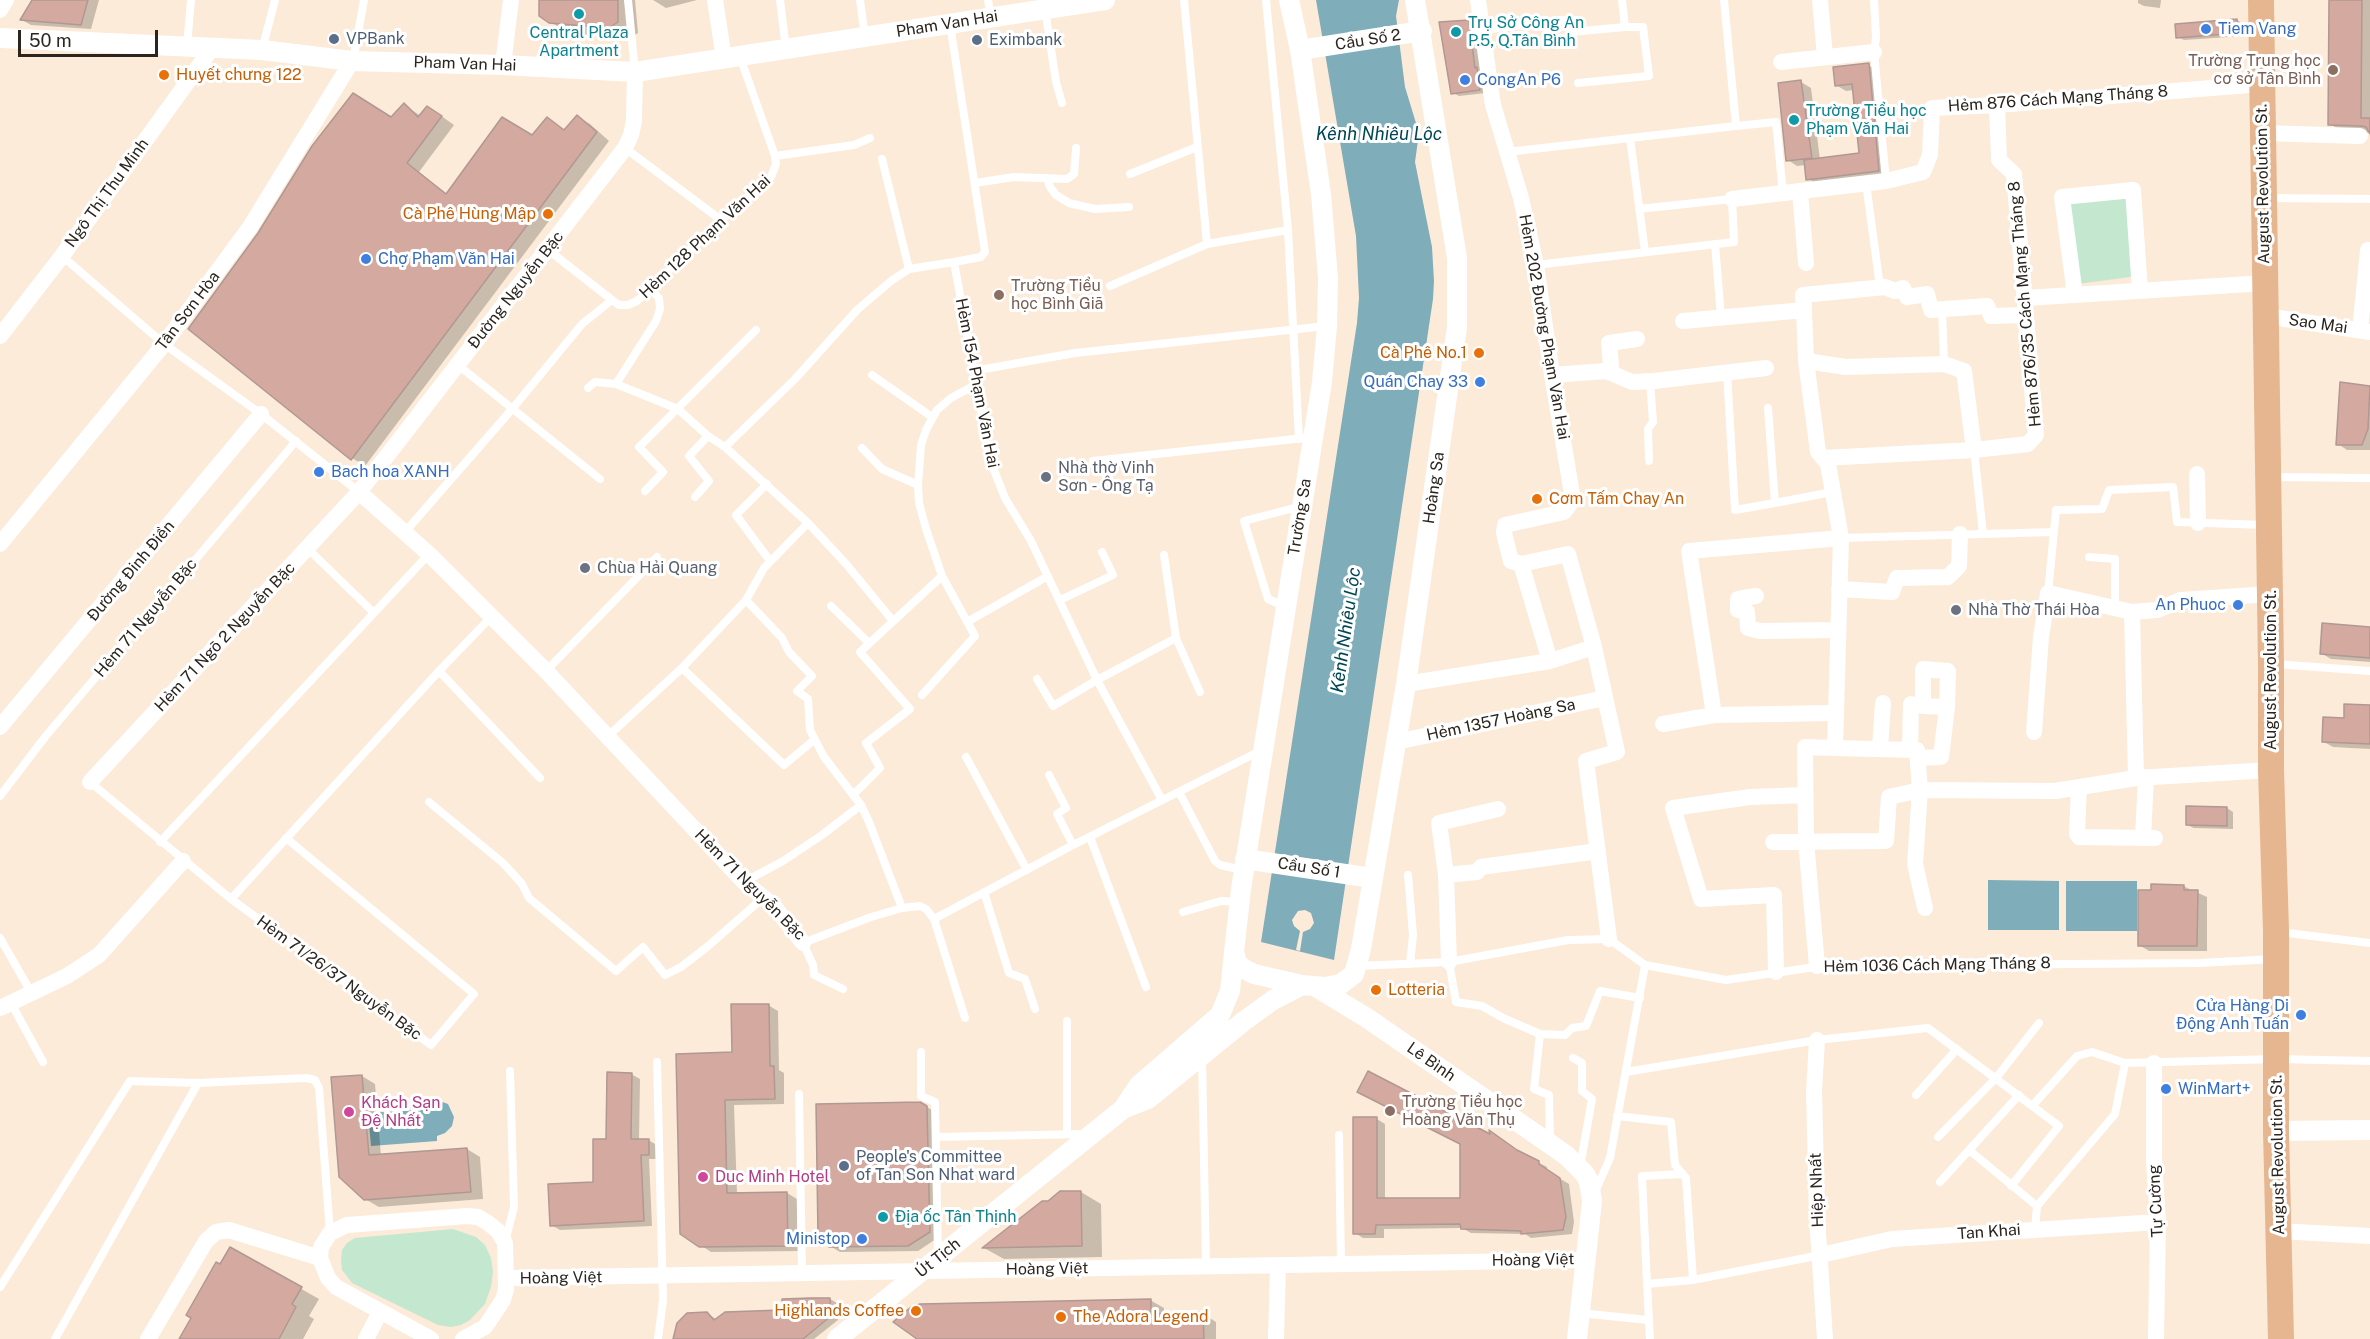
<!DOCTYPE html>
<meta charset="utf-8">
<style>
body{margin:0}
#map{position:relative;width:2370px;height:1339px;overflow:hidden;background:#fcebd9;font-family:"Public Sans",sans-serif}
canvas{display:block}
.scale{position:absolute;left:18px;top:30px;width:140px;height:27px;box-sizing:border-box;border:3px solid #2b251e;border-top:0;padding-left:8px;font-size:18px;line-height:21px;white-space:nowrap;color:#2b251e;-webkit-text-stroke:4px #fff;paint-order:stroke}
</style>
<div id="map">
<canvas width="2370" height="1339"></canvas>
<div class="scale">50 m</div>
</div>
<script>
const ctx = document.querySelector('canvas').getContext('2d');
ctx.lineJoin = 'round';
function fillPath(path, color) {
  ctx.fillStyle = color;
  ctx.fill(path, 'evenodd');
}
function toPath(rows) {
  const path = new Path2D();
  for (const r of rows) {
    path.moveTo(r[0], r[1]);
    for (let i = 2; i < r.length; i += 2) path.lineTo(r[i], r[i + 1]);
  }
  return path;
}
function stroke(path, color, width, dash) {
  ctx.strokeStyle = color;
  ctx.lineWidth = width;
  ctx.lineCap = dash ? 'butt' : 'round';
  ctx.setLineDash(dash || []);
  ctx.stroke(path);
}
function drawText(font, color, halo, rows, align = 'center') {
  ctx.font = font + ' "Public Sans",sans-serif';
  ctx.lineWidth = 6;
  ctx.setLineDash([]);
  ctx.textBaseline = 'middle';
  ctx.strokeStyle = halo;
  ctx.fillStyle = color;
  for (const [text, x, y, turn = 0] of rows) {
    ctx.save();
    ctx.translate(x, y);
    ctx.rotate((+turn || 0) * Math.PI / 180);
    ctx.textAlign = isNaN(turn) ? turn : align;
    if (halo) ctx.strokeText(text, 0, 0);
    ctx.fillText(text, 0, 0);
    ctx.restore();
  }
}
fillPath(toPath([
 [2138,197,2145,275,2078,284,2070,203],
 [453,1229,476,1237,485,1245,491,1258,493,1272,491,1287,485,1304,470,1320,461,1325,451,1327,438,1325,352,1283,342,1270,341,1260,342,1250,347,1243,355,1238]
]), '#c3e8cf');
fillPath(toPath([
 [1316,0,1399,0,1396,16,1405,87,1419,133,1415,162,1432,247,1434,281,1433,299,1334,960,1261,942,1357,323,1359,298,1356,236],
 [1988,880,2059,881,2059,930,1988,930],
 [2066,881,2137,881,2137,931,2066,931],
 [434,1099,448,1104,454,1117,452,1126,445,1133,437,1136,437,1141,371,1146,368,1113,419,1110,424,1103]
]), '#7fadba');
fillPath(toPath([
 [1305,910,1311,913,1314,923,1310,929,1303,932,1300,951,1296,950,1300,931,1294,926,1292,920,1298,911]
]), '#fcebd9');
fillPath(toPath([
 [34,0,99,0,91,29,31,25,22,20],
 [540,0,635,0,638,33,629,39,570,33,543,18],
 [653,0,697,0,666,8],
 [2138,0,2161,0,2160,8,2144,6,2138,3],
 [2331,0,2370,0,2370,133,2342,131,2330,124],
 [2237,20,2243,24,2244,36,2184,40,2178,37],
 [1469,21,1475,25,1486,93,1459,96,1453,93],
 [1868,65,1878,70,1888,176,1817,184,1808,179,1806,165,1797,166,1788,160,1801,82,1811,88,1820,160,1861,154,1854,90,1846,91,1836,85],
 [404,105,421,116,440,115,454,125,419,172,447,194,532,137,547,119,566,131,577,117,590,124,609,141,365,466,352,458,392,118],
 [2341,384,2370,387,2370,450,2347,450,2338,444],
 [2370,628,2370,662,2331,659,2321,653],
 [2370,706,2370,749,2333,747,2324,742,2345,719],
 [2227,808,2233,812,2233,829,2194,828,2187,825],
 [2183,886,2207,897,2207,951,2149,951,2139,945],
 [768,1005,778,1011,779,1070,784,1073,784,1104,734,1105,737,1194,787,1193,797,1199,798,1251,711,1252,682,1233,734,1054],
 [631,1074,640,1079,639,1140,648,1140,657,1145,657,1159,649,1159,652,1226,560,1230,551,1225,595,1183],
 [362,1076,375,1084,381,1156,467,1149,480,1157,483,1199,379,1207,365,1199],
 [927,1107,937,1113,939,1237,918,1251,840,1252,830,1246],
 [1377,1119,1385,1124,1385,1200,1462,1199,1522,1154,1547,1167,1547,1171,1569,1184,1574,1222,1572,1234,1531,1238,1525,1234,1471,1233,1462,1228,1384,1229,1384,1238,1363,1238,1355,1233],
 [1081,1192,1101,1204,1102,1257,1004,1259,984,1248,1043,1202],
 [231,1249,319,1299,309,1316,314,1319,303,1339,189,1339],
 [830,1299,837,1303,838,1320,814,1339,675,1339,676,1329,682,1319,694,1312,707,1313,717,1320,784,1312],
 [1150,1300,1164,1308,1164,1315,1203,1314,1216,1322,1216,1339,919,1339]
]), '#0003');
const building = toPath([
 [32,0,88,0,81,25,20,20,32,0],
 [539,0,618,0,618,22,609,28,549,23,539,16,539,0],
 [2329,0,2362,0,2361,118,2370,118,2370,134,2366,127,2361,126,2328,125,2329,0],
 [2237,19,2239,33,2176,38,2175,24,2237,19],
 [1469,20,1475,68,1477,67,1480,90,1451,94,1439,22,1469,20],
 [1869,63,1879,171,1806,180,1804,160,1859,153,1852,84,1835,86,1833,67,1869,63],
 [1801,80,1812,158,1786,161,1778,83,1801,80],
 [353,93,391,117,404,103,418,117,427,106,442,116,407,163,446,194,502,117,532,135,547,117,564,130,577,115,597,132,351,460,188,329,258,233,312,146,353,93],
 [2340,382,2370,386,2368,429,2362,445,2336,445,2340,382],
 [2322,623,2370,627,2370,658,2320,654,2322,623],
 [2344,704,2370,705,2370,744,2322,742,2323,717,2344,718,2344,704],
 [2186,806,2227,807,2227,826,2186,825,2186,806],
 [2151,884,2184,885,2184,890,2198,890,2197,946,2138,946,2138,890,2151,890,2151,884],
 [731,1004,769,1004,770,1066,774,1066,775,1099,725,1100,727,1193,787,1192,788,1246,699,1247,680,1234,676,1054,732,1052,731,1004],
 [1368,1071,1490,1134,1489,1130,1517,1150,1539,1161,1539,1164,1560,1178,1566,1217,1563,1230,1521,1234,1521,1231,1461,1229,1460,1224,1376,1225,1375,1234,1353,1234,1353,1117,1377,1117,1377,1198,1460,1198,1460,1144,1357,1092,1368,1071],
 [607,1072,632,1073,631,1139,649,1139,649,1155,641,1155,644,1221,550,1226,548,1184,593,1182,593,1139,606,1139,607,1072],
 [362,1075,369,1155,467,1148,471,1192,364,1200,339,1177,331,1077,362,1075],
 [920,1102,927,1106,930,1232,908,1246,829,1247,818,1236,816,1104,920,1102],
 [1060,1191,1081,1191,1082,1246,982,1248,1042,1201,1048,1201,1060,1191],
 [230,1247,302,1287,292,1304,296,1307,279,1339,179,1339,191,1318,186,1315,216,1262,220,1264,230,1247],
 [811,1298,830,1298,831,1316,803,1339,673,1339,677,1323,687,1313,707,1312,714,1320,725,1312,782,1310,782,1299,811,1298],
 [1151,1299,1151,1314,1203,1312,1204,1339,917,1339,893,1322,911,1307,920,1304,1151,1299]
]);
fillPath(building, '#d4a9a0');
stroke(building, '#b09893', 1.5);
stroke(toPath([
 [628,0,635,72],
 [780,0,786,49],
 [860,0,865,37],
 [988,0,991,17],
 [1184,0,1207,244],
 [1266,0,1288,230,1299,439],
 [1724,0,1736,126,1776,122,1783,194],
 [1874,0,1876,37,1874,52,1886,181],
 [1045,9,1056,82,1062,103],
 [950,24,985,252,981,257,954,262,990,460,1005,498,1031,541,1097,680,1162,800],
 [1482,30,1564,20],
 [1571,32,1625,27],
 [187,46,191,0],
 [262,50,275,0],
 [353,61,364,0],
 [1578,83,1649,76,1643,27,1625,27,1622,0],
 [1630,138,1645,252],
 [625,148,721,220],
 [1507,152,1736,126],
 [775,156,854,145,870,138],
 [882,159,909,269],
 [1130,174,1197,147],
 [1047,178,1050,187,1056,195,1069,203,1095,209,1129,207],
 [975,183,1014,177,1067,179,1074,174,1076,148],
 [1866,183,1880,287],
 [2265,198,2370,199],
 [1715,244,1721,317],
 [547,249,612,300],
 [62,256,164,344,261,414,359,492],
 [1536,265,1734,242,1732,199,1639,209],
 [1110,286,1207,244,1288,230],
 [651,290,659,298,660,309,656,321,616,384,678,409,708,436,725,447,808,523,847,565,893,621],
 [1942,309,1944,364],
 [458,365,600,479],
 [973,371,1075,353,1326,326],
 [1727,372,1735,510,1775,503],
 [872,375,932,417],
 [588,388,595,382,616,384],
 [1768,408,1775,503,1832,492],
 [725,447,795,379,857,310,891,281,909,269,954,262],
 [862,448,882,469,918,485],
 [1974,450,1983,534],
 [1093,461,1304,438],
 [1649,461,1648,429,1653,422,1650,381],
 [2272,477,2370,478],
 [767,484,736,515,770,561],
 [645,491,663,472,639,447,756,330],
 [695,497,709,481,689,456,708,436],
 [405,532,513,408,582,324,612,300,619,305,628,305,637,301,721,220,771,177,776,164,775,156,740,57],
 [1841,538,2054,532],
 [307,548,374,613],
 [2089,557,2115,559,2115,608],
 [2048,593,2056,510,2102,509,2109,490,2173,487,2177,522,2265,525],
 [746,600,782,638,789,652,812,676,797,691,808,699,810,730,824,757,861,805,869,822,902,908],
 [1060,600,1113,575,1102,552],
 [831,606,869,643],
 [1286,607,1268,599,1244,521,1302,506],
 [967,622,1048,576],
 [1176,638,1200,692],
 [2275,664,2370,671],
 [682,668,784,765,814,740],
 [439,671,540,778],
 [546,671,657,557],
 [1037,679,1053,706,1097,680,1176,638,1164,555],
 [922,695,975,636,942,576,926,529,919,503,918,485,921,445,926,430,937,410,951,398,975,385],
 [607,737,682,668,746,600,764,568,808,523],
 [966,757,1027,870],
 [1049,775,1066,808,1057,814,1073,845],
 [90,782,231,899,431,1045,474,994,286,838],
 [1179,792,1215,861,1220,865,1243,870],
 [853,795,880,768,866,743,910,709,860,652,942,576],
 [0,796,45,737,296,441],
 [429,802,503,863,522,884,529,898,616,971,643,947,665,975,681,967,707,947,764,897],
 [1090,837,1146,987],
 [160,842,429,554],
 [1408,875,1413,935,1410,964],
 [744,882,783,861,822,835,861,805],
 [984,892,1009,973,1025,979,1035,1009],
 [231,899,439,671,492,616],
 [1183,912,1221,901,1239,902],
 [934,919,965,1018],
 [2279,932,2370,943],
 [0,938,32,994],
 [1449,962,1456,1002,1482,1006,1503,1018,1540,1034,1565,1035,1572,1028,1586,1026,1600,991,1640,998],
 [1357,966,1449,962,1568,940,1609,939,1645,965,1726,980,1822,966,2199,963,2275,959],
 [843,989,814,975,813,965,803,943,871,917,902,908,920,906,926,909,934,919,1073,845,1260,751],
 [11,1003,43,1062],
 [1540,1034,1534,1089,1549,1095,1550,1141],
 [921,1052,921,1096,935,1102,938,1255],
 [1202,1057,1206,1266],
 [1573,1058,1582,1063,1582,1091,1592,1099,1580,1167],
 [657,1062,663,1300,658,1339],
 [1626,1072,1817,1040,1928,1028,2059,1126,2011,1186],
 [799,1094,802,1273],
 [1916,1095,1957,1049],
 [2033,1105,2077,1056,2092,1052,2125,1063,2276,1059,2370,1061],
 [1617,1116,1671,1122,1675,1165,1686,1178,1693,1280],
 [1067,1134,1067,1021],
 [1339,1135,1341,1264],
 [936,1137,1085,1134],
 [1938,1137,1996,1078,2039,1023],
 [1969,1150,2037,1206],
 [1940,1182,2019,1095],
 [1595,1192,1610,1158,1645,965],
 [2035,1229,2037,1206,2115,1114,2125,1063],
 [505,1242,514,1207,510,1071],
 [1647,1284,1642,1176,1683,1174],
 [0,1287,130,1081,198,1083,306,1078,315,1080,319,1088,330,1233],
 [1580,1313,1648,1320],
 [55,1339,198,1083],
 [1650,1339,1647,1284,1693,1280,1821,1255]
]), '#fff', 8);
stroke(toPath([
 [715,0,724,59],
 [1478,0,1493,105,1521,198,1536,265,1552,375,1573,500,1564,512,1505,525,1504,533,1511,561,1521,564],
 [1820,0,1825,57],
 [0,10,6,0],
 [1781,62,1874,52],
 [503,65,511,0],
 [2262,133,2360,136],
 [1800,192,1806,263],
 [1732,199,1886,181,1923,172,1930,155,1932,108,1997,105,2262,84],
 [2075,295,2062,197,2133,190,2140,291],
 [2026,298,2265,283],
 [1804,310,1806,361,1818,452,1828,464,1841,538,1835,748,1917,750,1920,790,2055,791,2136,778,2271,770],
 [2266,316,2370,332],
 [1683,321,1804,310,1803,295,1885,287,1895,291,1903,288,1907,297,1927,294,1931,310,1987,306,1991,316,2026,315],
 [2360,330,2368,250],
 [0,336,62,256,212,48],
 [1806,361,1846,367,1944,364,1964,371,1974,450],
 [1606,371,1611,366,1609,343,1637,339],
 [1552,375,1606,371,1632,382,1654,381,1766,368],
 [1823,458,1974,450,2028,444,2036,435,2014,174,1999,160,1997,105],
 [2197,474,2198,523],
 [359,492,429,554,546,671,744,882,773,905,803,943],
 [0,544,164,344,250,227,352,61],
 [1839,589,1892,592,1897,578,1948,577,1959,566,1960,534],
 [1756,596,1738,599,1738,610,1747,612,1748,628,1760,631,1838,630],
 [2132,612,2136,778],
 [1550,661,1521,564,1568,554,1594,647,1617,752,1586,761,1609,939],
 [1406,684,1550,661,1594,647],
 [1714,715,1689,551,1841,538],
 [1663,724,1714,715,1834,713],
 [0,727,261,414],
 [2034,732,2041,637,2048,593,2132,612,2157,610,2181,600,2270,594],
 [1396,742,1605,698],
 [1880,749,1883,703],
 [1910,750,1911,704],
 [1918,758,1941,757,1947,707,1948,671,1923,669,1923,706,1947,707],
 [90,782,359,492,547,249,625,148,631,135,634,121,635,72],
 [2079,787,2077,834,2079,837,2155,838],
 [2143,838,2146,777],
 [1773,842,1886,841,1889,797,1920,790,1915,864,1925,908],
 [1446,875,1477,872,1481,867,1598,851],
 [1449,962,1446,875,1439,823,1498,809],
 [1817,966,1806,841,1805,747,1835,748],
 [1776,972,1774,895,1701,899,1673,808,1750,797,1806,795],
 [0,1008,67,976,99,955,183,861],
 [1817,1040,1814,1091,1817,1217,1825,1339],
 [2154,1063,2154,1161,2158,1222,2156,1339],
 [2279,1231,2370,1236],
 [1821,1255,1892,1239,2158,1222],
 [507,1278,1586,1260],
 [148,1339,206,1241,216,1232,229,1230,320,1258],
 [366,1339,380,1312],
 [431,1339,336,1287,328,1278,320,1258,321,1247,330,1233,347,1225,467,1216,478,1217,488,1223,498,1231,505,1243,506,1289,503,1300,485,1327,463,1339],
 [1276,1339,1278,1265]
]), '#fff', 16);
stroke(toPath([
 [1289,0,1300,50,1321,194,1328,278,1327,326,1322,382,1241,889,1234,952,1237,963,1244,969,1254,974,1302,985,1325,987,1341,984,1354,974,1361,949,1406,684,1457,327,1457,258,1415,0],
 [0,38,262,50,352,61,503,65,635,72,1105,0],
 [1300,50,1422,31],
 [1245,859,1372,878],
 [1316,987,1367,1018,1550,1144,1567,1156,1585,1174,1589,1182,1592,1201,1577,1339],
 [1123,1109,1139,1085,1220,1015,1230,991,1234,952],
 [2276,1131,2370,1130],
 [837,1339,1123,1109,1148,1099,1244,1021,1273,1000,1302,985]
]), '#fff', 20);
stroke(toPath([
 [2261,0,2271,664,2271,770,2276,931,2276,1131,2281,1339]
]), '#e6b690', 26);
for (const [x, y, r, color] of [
 [579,14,6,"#0f9aa8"],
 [2206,29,6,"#3f7fe0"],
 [1456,32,6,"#0f9aa8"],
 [334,39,6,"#5c6f8a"],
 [977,40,6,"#5c6f8a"],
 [2333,70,6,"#8d6e63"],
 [164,75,6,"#e8710a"],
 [1465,80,6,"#3f7fe0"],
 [1794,120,6,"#0f9aa8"],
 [548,214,6,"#e8710a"],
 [366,259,6,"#3f7fe0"],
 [999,295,6,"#8d6e63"],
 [1479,353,6,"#e8710a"],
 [1480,382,6,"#3f7fe0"],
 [319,472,6,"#3f7fe0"],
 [1046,477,6,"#6b7280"],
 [1537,499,6,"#e8710a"],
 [585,568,6,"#6b7280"],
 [2238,605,6,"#3f7fe0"],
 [1956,610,6,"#6b7280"],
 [1376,990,6,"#e8710a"],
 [2301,1015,6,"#3f7fe0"],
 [2166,1089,6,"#3f7fe0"],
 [1390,1111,6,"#8d6e63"],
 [349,1112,6,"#d1479c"],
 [844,1166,6,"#5c6f8a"],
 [703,1177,6,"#d1479c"],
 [883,1217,6,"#0f9aa8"],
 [862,1239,6,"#3f7fe0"],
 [916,1311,6,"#e8710a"],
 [1061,1317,6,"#e8710a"]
]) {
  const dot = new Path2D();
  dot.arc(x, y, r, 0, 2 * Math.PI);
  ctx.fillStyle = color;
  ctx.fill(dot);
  stroke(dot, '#fff', 2);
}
drawText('16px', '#0d838f', '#fff', [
 ["Trụ Sở Công An",1468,23],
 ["P.5, Q.Tân Bình",1468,41],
 ["Central Plaza",579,33,"center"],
 ["Apartment",579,51,"center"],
 ["Trường Tiểu học",1806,111],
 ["Phạm Văn Hai",1806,129],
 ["Địa ốc Tân Thịnh",895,1217]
], 'left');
drawText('16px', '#2b251e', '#fff', [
 ["Pham Van Hai",947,24,-9],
 ["Cầu Số 2",1368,40,-9],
 ["Pham Van Hai",465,64,2],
 ["Hẻm 876 Cách Mạng Tháng 8",2058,99,-4],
 ["August Revolution St.",2263,184,-91],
 ["Ngô Thị Thu Minh",107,193,-54],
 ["Hẻm 128 Phạm Văn Hai",705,237,-43],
 ["Đường Nguyễn Bặc",516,290,-52],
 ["Hẻm 876/35 Cách Mạng Tháng 8",2025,304,-95],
 ["Tân Sơn Hòa",188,311,-53],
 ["Sao Mai",2318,324,8],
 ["Hẻm 202 Đường Phạm Văn Hai",1544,327,80],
 ["Hẻm 154 Phạm Văn Hai",977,383,79],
 ["Hoàng Sa",1434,488,-82],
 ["Trường Sa",1300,517,-81],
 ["Đường Đinh Điền",131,571,-50],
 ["Hẻm 71 Nguyễn Bặc",146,618,-50],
 ["Hẻm 71 Ngõ 2 Nguyễn Bặc",225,637,-47],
 ["August Revolution St.",2271,670,-90],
 ["Hẻm 1357 Hoàng Sa",1501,720,-12],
 ["Cầu Số 1",1309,868,9],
 ["Hẻm 71 Nguyễn Bặc",750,885,45],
 ["Hẻm 1036 Cách Mạng Tháng 8",1937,965,-1],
 ["Hẻm 71/26/37 Nguyễn Bặc",339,978,36],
 ["Lê Bình",1431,1062,35],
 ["August Revolution St.",2278,1155,-91],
 ["Hiệp Nhất",1817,1190,-92],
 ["Tự Cường",2156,1201,-93],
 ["Tan Khai",1989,1232,-4],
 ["Út Tịch",938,1258,-39],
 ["Hoàng Việt",1533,1260,-1],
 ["Hoàng Việt",1047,1269,-1],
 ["Hoàng Việt",561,1278,-1]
]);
drawText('16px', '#366cbe', '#fff', [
 ["Tiem Vang",2218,29],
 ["CongAn P6",1477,80],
 ["Chợ Phạm Văn Hai",378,259],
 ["Quán Chay 33",1468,382,"right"],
 ["Bach hoa XANH",331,472],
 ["An Phuoc",2226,605,"right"],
 ["Cửa Hàng Di",2289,1006,"right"],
 ["Động Anh Tuấn",2289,1024,"right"],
 ["WinMart+",2178,1089],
 ["Ministop",850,1239,"right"]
], 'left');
drawText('16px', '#4e5e75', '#fff', [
 ["VPBank",346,39],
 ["Eximbank",989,40],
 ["People's Committee",856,1157],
 ["of Tan Son Nhat ward",856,1175]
], 'left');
drawText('16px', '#785e54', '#fff', [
 ["Trường Trung học",2321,61,"right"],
 ["cơ sở Tân Bình",2321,79,"right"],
 ["Trường Tiểu",1011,286],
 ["học Bình Giã",1011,304],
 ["Trường Tiểu học",1402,1102],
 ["Hoàng Văn Thụ",1402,1120]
], 'left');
drawText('16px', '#c56008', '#fff', [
 ["Huyết chưng 122",176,75],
 ["Cà Phê Hùng Mập",536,214,"right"],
 ["Cà Phê No.1",1467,353,"right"],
 ["Cơm Tấm Chay An",1549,499],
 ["Lotteria",1388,990],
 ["Highlands Coffee",904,1311,"right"],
 ["The Adora Legend",1073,1317]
], 'left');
drawText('16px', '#5b616d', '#fff', [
 ["Nhà thờ Vinh",1058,468],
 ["Sơn - Ông Tạ",1058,486],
 ["Chùa Hải Quang",597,568],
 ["Nhà Thờ Thái Hòa",1968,610]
], 'left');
drawText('16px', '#b23c85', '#fff', [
 ["Khách Sạn",361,1103],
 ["Đệ Nhất",361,1121],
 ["Duc Minh Hotel",715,1177]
], 'left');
drawText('italic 18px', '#004654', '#fff', [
 ["Kênh Nhiêu Lộc",1379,134],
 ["Kênh Nhiêu Lộc",1346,630,-82]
]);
</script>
